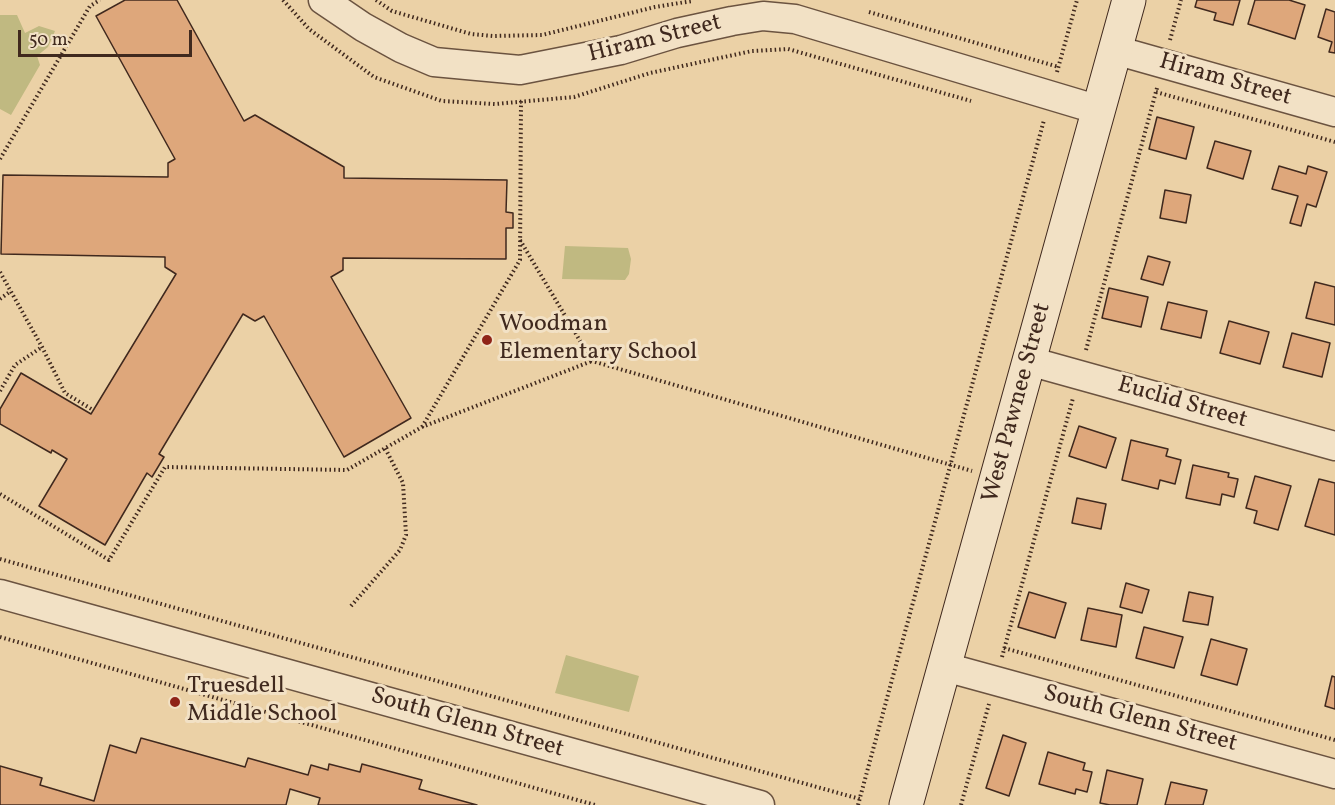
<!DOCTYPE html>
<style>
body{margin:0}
#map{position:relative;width:1335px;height:805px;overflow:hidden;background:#ebd1a6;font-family:Vollkorn,serif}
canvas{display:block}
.scale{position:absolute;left:18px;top:30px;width:174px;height:27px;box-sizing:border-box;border:3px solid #40291e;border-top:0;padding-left:8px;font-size:18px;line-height:21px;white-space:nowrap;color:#40291e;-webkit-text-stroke:4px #f2e1c5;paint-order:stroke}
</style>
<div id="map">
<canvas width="1335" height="805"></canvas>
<div class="scale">50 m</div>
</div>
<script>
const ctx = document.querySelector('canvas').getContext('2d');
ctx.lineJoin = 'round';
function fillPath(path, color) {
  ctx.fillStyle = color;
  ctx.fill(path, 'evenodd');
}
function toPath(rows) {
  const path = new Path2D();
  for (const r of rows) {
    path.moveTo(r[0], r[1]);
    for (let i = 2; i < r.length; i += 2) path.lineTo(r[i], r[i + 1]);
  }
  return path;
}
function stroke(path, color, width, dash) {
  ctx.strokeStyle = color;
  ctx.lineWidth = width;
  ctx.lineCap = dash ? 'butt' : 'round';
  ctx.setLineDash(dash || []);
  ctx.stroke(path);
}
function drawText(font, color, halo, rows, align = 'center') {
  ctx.font = font + ' Vollkorn,serif';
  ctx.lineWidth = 6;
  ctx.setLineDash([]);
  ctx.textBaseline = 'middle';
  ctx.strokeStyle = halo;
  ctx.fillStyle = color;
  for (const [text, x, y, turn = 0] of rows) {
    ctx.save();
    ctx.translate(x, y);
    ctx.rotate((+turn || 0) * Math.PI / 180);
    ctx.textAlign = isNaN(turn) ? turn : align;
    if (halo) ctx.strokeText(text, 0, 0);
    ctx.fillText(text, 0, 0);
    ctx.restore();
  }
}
fillPath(toPath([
 [0,15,17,15,25,33,39,26,55,31,48,47,37,56,40,65,11,115,0,109],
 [565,246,628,248,631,259,629,274,625,280,562,279],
 [566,655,639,676,629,712,555,693]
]), '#c0b981');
const building = toPath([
 [125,0,177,0,244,121,255,115,344,167,344,178,507,180,506,212,513,213,513,228,506,228,506,259,343,258,343,270,331,277,411,418,344,457,264,316,255,321,243,314,159,454,164,457,152,477,147,473,105,545,39,506,67,459,52,450,51,453,0,424,0,409,21,373,91,414,176,274,165,267,165,257,1,254,3,175,168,177,168,163,175,159,96,16,125,0],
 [1197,0,1240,0,1233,25,1214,20,1216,13,1195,7,1197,0],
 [1255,0,1289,0,1305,5,1295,39,1248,24,1255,0],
 [1326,9,1335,12,1335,53,1329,52,1332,42,1318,37,1326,9],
 [1157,117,1194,127,1186,159,1149,149,1157,117],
 [1215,141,1251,151,1243,179,1207,168,1215,141],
 [1279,166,1306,174,1308,166,1327,172,1316,207,1307,204,1301,226,1290,223,1298,196,1272,189,1279,166],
 [1165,190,1191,195,1186,223,1160,218,1165,190],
 [1148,256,1170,262,1163,285,1141,279,1148,256],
 [1315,282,1335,287,1335,325,1306,318,1315,282],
 [1109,288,1148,297,1141,327,1102,318,1109,288],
 [1168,302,1207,311,1201,338,1161,329,1168,302],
 [1229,321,1269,332,1260,364,1220,353,1229,321],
 [1292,333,1330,343,1322,377,1283,367,1292,333],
 [1079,426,1116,438,1106,468,1069,456,1079,426],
 [1131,440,1168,449,1166,456,1181,460,1175,484,1160,480,1158,489,1122,480,1131,440],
 [1193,465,1229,473,1228,477,1238,479,1234,497,1222,494,1220,505,1186,498,1193,465],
 [1255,476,1291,486,1278,530,1254,523,1257,511,1246,508,1255,476],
 [1319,479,1335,483,1335,535,1305,526,1319,479],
 [1077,498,1106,504,1101,529,1072,523,1077,498],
 [1126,583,1149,590,1142,613,1120,607,1126,583],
 [1029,592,1066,603,1055,638,1018,627,1029,592],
 [1189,592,1213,597,1208,625,1183,621,1189,592],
 [1088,608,1122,615,1116,647,1081,640,1088,608],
 [1144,627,1183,637,1174,668,1136,658,1144,627],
 [1211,639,1247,649,1237,685,1201,675,1211,639],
 [1332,676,1335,677,1335,709,1325,706,1332,676],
 [1003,735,1026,743,1009,796,986,788,1003,735],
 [141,738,245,767,248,758,308,775,311,765,328,770,329,764,360,772,362,764,422,780,419,789,477,805,318,805,320,798,290,789,286,805,0,805,0,766,42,778,40,785,94,801,110,745,136,753,141,738],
 [1048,752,1085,763,1083,770,1092,772,1087,792,1076,789,1075,794,1039,784,1048,752],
 [1107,770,1143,779,1137,805,1110,805,1100,803,1107,770],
 [1171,782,1207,790,1203,805,1165,805,1171,782]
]);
fillPath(building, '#dea77b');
stroke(building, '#40291e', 1.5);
const minor = toPath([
 [323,0,363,27,401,48,434,62,520,70,621,50,677,33,732,21,763,16,795,19,1099,110],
 [1115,50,1335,112],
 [1029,361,1335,446],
 [0,594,760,805],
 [945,667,1335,774]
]);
const secondary = toPath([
 [906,805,1129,0]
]);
stroke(minor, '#6b5340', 31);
stroke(secondary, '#40291e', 35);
stroke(toPath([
 [283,0,309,29,374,77,442,101,495,104,574,97,650,73,752,51,788,49,971,101],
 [376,0,392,11,471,34,493,36,542,35,655,7,692,1],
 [869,12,1059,67],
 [1170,40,1181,0],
 [1057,72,1077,0],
 [1156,92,1335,142],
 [0,159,90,6,100,0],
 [520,240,592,361,972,471],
 [0,272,42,347,65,393,93,410],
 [0,299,11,291],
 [1086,350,1157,88],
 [0,391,15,365,42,347],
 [422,427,520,260,521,101],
 [0,494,109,560,165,467,347,470,422,427,592,361],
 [0,559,860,799],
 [351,606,400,550,406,535,403,483,385,448],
 [0,637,595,805],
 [1004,648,1335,740],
 [1002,657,1073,398],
 [858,805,1044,120],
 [961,805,989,704]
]), '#40291e', 4, [1.5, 3]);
stroke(minor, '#f2e1c5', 28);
stroke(secondary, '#f2e1c5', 33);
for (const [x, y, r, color] of [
 [487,340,6,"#8f2418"],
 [175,702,6,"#8f2418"]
]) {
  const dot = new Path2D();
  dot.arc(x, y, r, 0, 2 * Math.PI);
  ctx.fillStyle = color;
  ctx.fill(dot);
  stroke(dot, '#f2e1c5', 2);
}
drawText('24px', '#40291e', '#f2e1c5', [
 ["Hiram Street",655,40,-14],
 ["Hiram Street",1225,81,16],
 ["West Pawnee Street",1018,403,-75],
 ["Euclid Street",1182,404,16],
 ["South Glenn Street",1140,720,15],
 ["South Glenn Street",467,724,16]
]);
drawText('24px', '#40291e', '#f2e1c5', [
 ["Woodman",499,326],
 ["Elementary School",499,354],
 ["Truesdell",187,688],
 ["Middle School",187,716]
], 'left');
</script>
